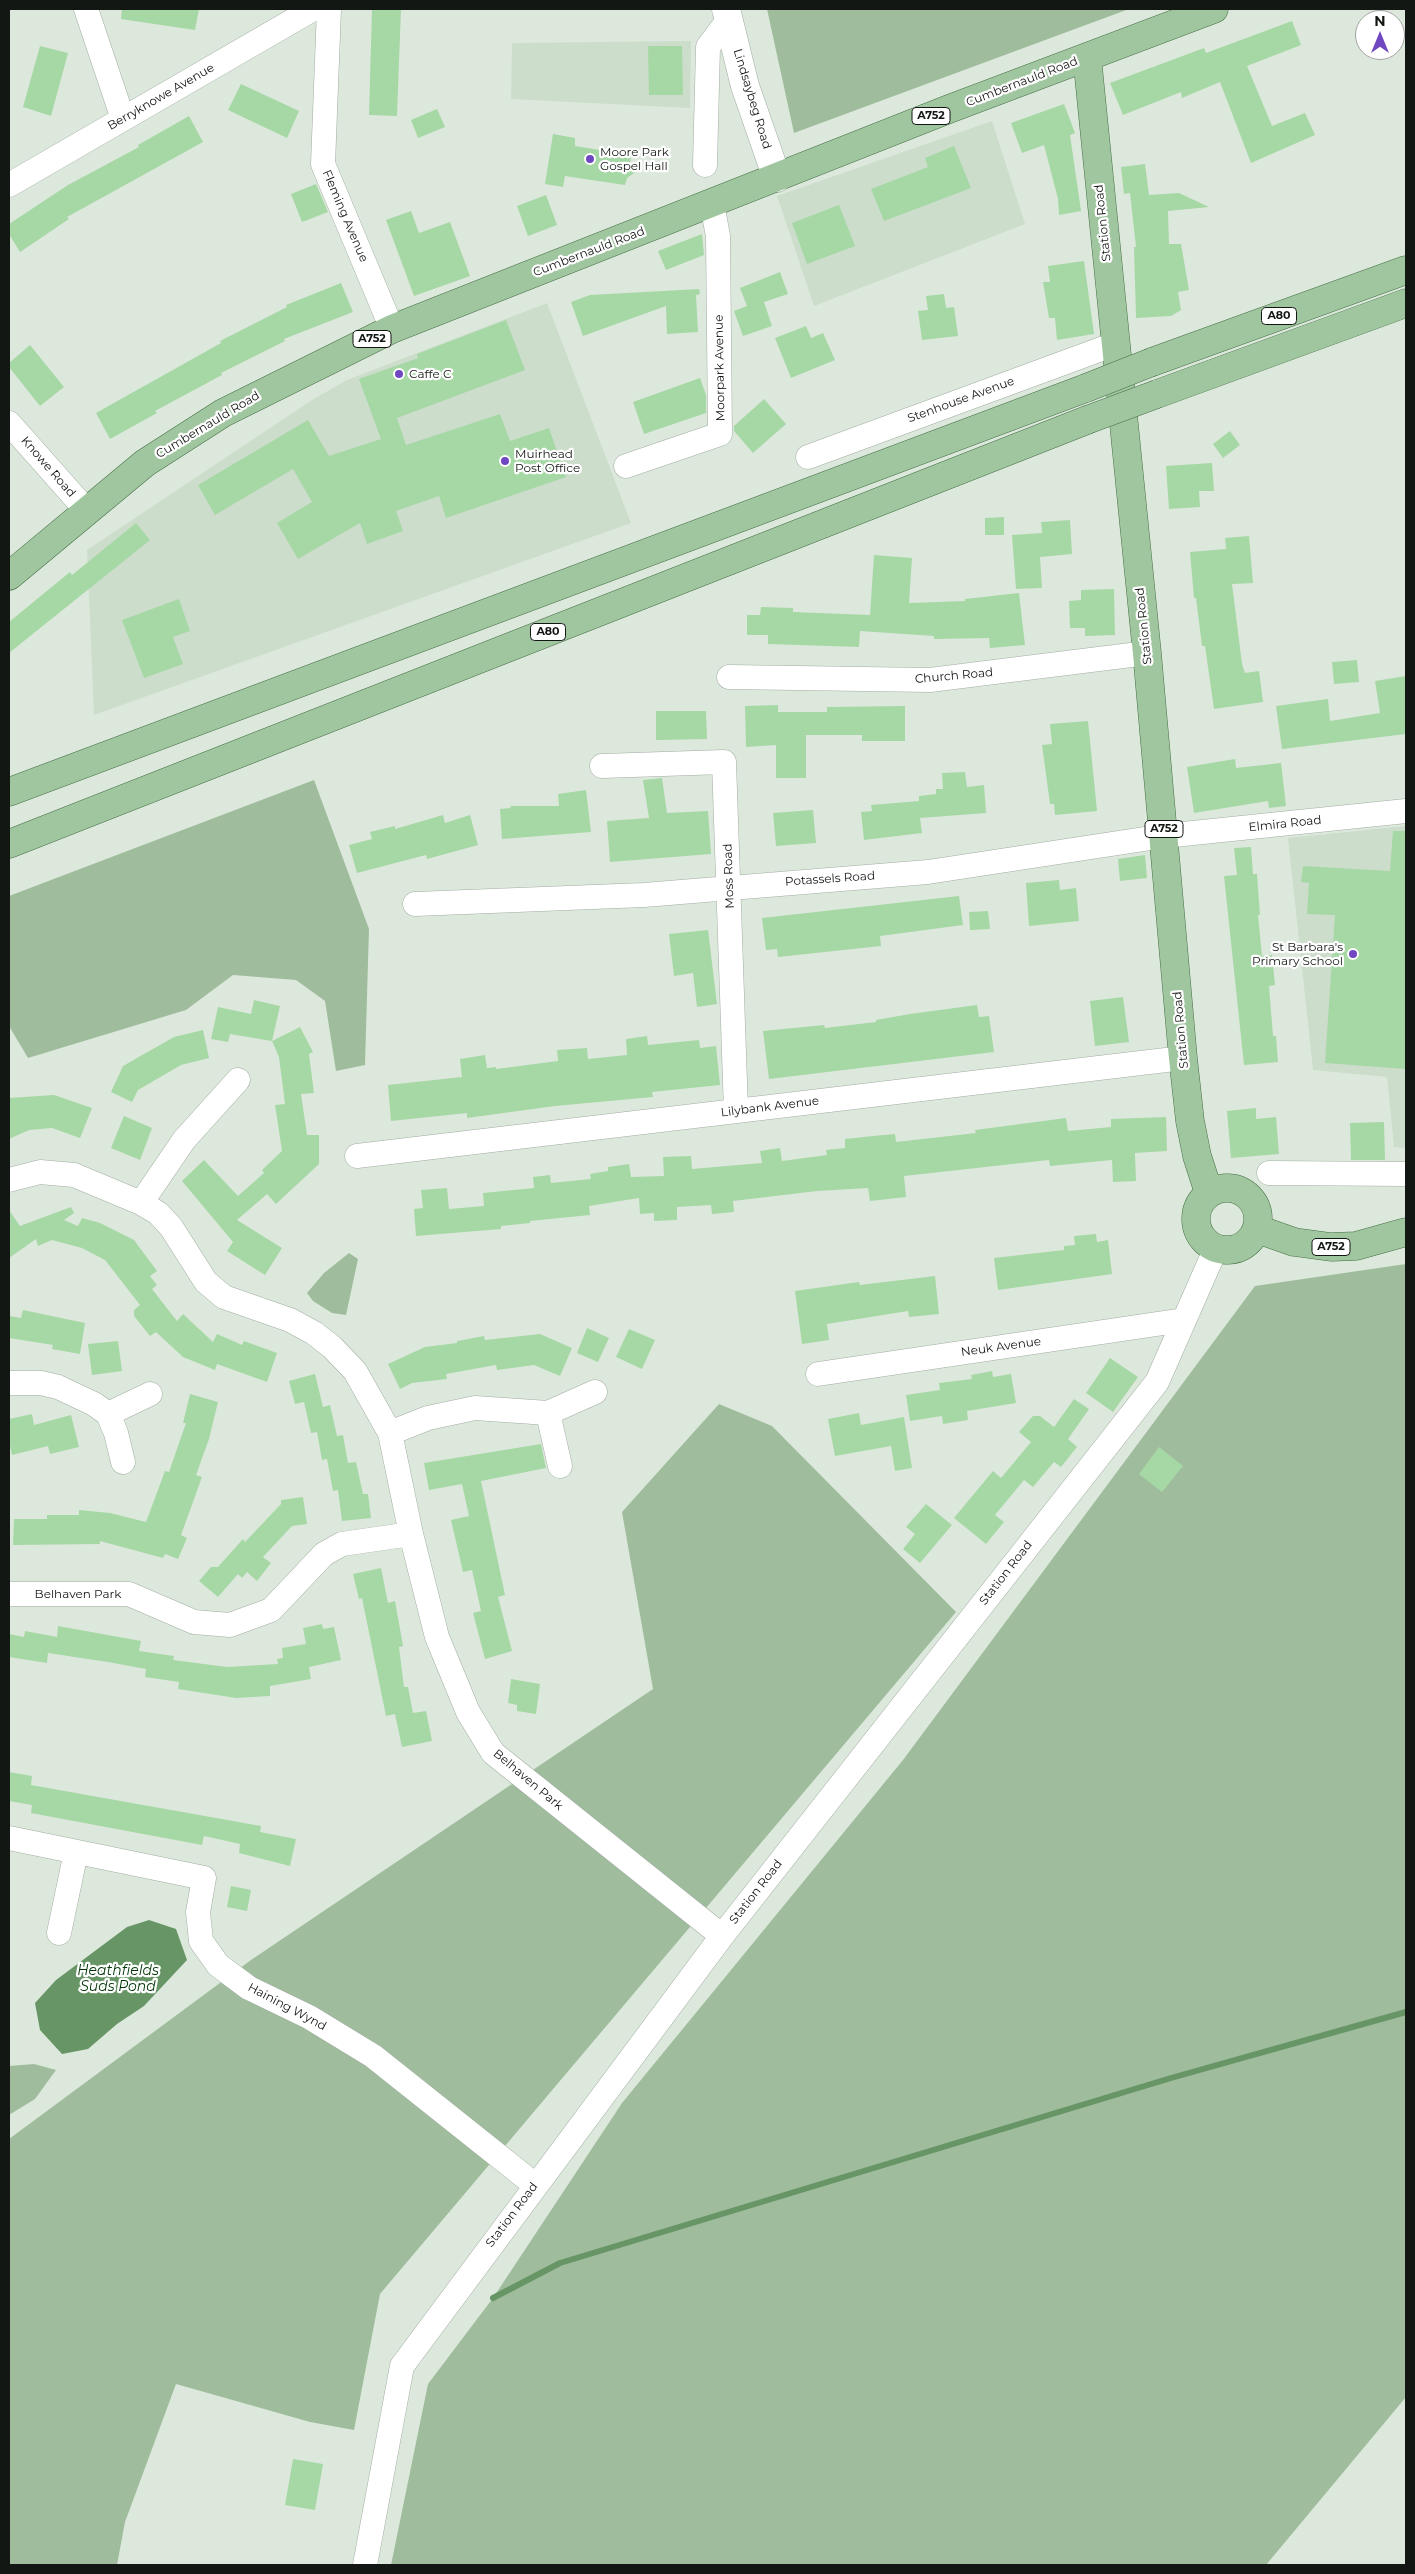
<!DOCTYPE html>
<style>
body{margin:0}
#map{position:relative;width:1415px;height:2574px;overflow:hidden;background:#dde8dc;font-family:Montserrat,sans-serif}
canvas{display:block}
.frame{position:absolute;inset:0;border:10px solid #131713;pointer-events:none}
.north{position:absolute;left:1355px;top:10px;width:50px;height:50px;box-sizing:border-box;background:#fff;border:1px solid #a1a2a1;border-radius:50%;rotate:0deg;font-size:14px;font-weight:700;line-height:20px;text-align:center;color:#131713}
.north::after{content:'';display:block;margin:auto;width:18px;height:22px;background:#6f47c0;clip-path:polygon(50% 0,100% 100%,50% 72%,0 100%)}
</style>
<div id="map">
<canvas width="1415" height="2574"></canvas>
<div class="frame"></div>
<div class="north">N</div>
</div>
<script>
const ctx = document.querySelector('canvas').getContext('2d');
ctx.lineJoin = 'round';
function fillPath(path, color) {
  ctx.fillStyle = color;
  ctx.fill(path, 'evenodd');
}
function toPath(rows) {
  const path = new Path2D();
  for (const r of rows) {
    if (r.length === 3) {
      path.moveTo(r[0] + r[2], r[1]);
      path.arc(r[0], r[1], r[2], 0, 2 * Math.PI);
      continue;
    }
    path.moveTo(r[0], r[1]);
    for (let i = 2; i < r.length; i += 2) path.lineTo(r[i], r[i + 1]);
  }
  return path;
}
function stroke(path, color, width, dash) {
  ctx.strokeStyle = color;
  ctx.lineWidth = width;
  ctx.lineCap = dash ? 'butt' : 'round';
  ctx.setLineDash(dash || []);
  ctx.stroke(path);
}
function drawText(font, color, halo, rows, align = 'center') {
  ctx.font = font + ' Montserrat,sans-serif';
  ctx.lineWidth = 4.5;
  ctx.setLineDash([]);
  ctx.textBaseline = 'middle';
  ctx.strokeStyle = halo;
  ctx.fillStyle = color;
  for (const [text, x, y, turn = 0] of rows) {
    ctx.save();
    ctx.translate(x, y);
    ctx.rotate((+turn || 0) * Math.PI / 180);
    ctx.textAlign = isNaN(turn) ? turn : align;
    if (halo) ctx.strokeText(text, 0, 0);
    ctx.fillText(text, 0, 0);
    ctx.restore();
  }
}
fillPath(toPath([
 [691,41,690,108,511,99,512,43],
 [992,121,1025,224,814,306,777,196],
 [547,303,631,523,94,715,87,550,312,400,347,380],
 [1406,826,1406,1148,1394,1147,1387,1077,1313,1070,1288,838]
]), '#ccddcb');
fillPath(toPath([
 [767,9,1129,9,794,133],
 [314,780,369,929,365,1065,336,1071,325,1001,296,980,233,975,186,1010,28,1058,9,1026,9,896],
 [349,1253,358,1259,346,1315,332,1313,313,1301,307,1293,324,1273],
 [1406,1264,1406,2397,1266,2565,391,2565,428,2384,493,2298,622,2103,903,1760,1255,1286],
 [719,1404,772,1426,956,1612,380,2294,354,2430,310,2422,176,2384,125,2522,117,2565,9,2565,9,2139,251,1960,653,1689,622,1512],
 [34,2064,56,2070,35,2099,9,2115,9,2066]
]), '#9fbd9d');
fillPath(toPath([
 [149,1920,176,1929,187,1960,144,2006,117,2024,88,2049,62,2054,40,2030,35,2003,56,1980,127,1927]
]), '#679566');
stroke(toPath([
 [493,2298,560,2263,1171,2078,1406,2012]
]), '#679566', 6);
fillPath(toPath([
 [122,9,199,9,195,30,121,19],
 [372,9,401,9,397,116,369,115],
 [1292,21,1301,45,1247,66,1272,126,1305,113,1315,135,1251,163,1220,82,1182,98,1181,92,1123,115,1110,83,1204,48,1206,53],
 [40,46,68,53,51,116,23,107],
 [648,46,682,46,683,95,649,95],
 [241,84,299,111,287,138,228,110],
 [1064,104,1075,133,1070,135,1081,211,1059,215,1058,199,1044,145,1022,153,1011,123],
 [437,109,445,127,418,138,411,120],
 [189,116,203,142,67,217,69,219,20,252,9,234,9,224,68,185,139,147,138,145],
 [553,134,575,138,575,146,631,155,630,164,637,171,627,178,625,185,565,176,563,187,545,184],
 [954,146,971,188,884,221,871,189,928,167,925,158],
 [1145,164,1149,195,1179,193,1209,207,1168,211,1169,244,1181,244,1189,290,1178,292,1181,310,1171,316,1136,318,1134,247,1136,247,1130,193,1124,194,1121,167],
 [316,184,328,212,302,222,291,194],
 [546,195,557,225,528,236,517,206],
 [839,205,855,246,807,264,792,223],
 [411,211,419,233,450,222,470,276,414,296,386,220],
 [702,234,704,255,666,270,658,251],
 [1084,261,1094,334,1057,340,1055,318,1049,318,1043,282,1050,282,1048,266],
 [780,272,788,294,764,302,772,326,743,336,734,311,747,306,740,288],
 [341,283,353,312,284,339,285,341,221,373,222,375,155,411,157,413,110,439,96,413,221,343,220,341,287,307,286,305],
 [699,289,700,294,696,295,698,332,667,334,666,306,583,336,571,302,590,295],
 [944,294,946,308,954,307,958,336,922,340,918,311,928,310,926,296],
 [506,320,525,370,397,418,406,445,500,414,510,441,549,428,566,477,446,518,439,496,396,511,403,531,367,544,360,523,298,559,277,523,312,502,293,469,215,515,198,485,308,420,329,456,381,439,359,379,418,358,417,354],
 [806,326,811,338,823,333,835,360,791,378,775,338],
 [30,345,64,387,40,406,9,367,9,363],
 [700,378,706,395,706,413,644,434,633,402],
 [764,399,786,424,753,453,734,431,734,426],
 [1230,431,1240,445,1223,458,1213,444],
 [1212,463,1214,491,1199,491,1200,507,1169,509,1166,466],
 [1004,517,1004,535,985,535,985,518],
 [1070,520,1072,554,1040,557,1042,588,1016,589,1012,535,1042,533,1041,522],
 [136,523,150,540,9,653,9,622,70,572,72,575],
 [1249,536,1253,583,1232,584,1242,664,1245,673,1259,671,1263,702,1214,709,1205,646,1202,646,1196,598,1194,598,1190,552,1226,549,1225,538],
 [874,555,912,558,909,603,965,601,965,599,1019,593,1025,645,990,648,989,638,934,639,934,636,860,631,859,647,768,644,768,635,747,635,747,615,760,615,761,607,793,608,793,612,870,615],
 [1114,589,1115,635,1085,636,1085,628,1070,628,1069,601,1081,600,1081,590],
 [179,599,190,631,173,637,183,664,144,678,122,620],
 [1357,660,1359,682,1334,684,1332,662],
 [1406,676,1406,734,1282,749,1276,706,1328,699,1330,721,1380,713,1375,681],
 [778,705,778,712,827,712,827,707,905,706,905,741,862,741,862,735,806,735,806,778,776,778,776,745,746,747,745,706],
 [656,711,706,711,707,739,656,740],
 [1088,721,1097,811,1055,815,1054,804,1050,804,1042,745,1052,744,1050,724],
 [1235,759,1236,768,1281,763,1286,806,1269,808,1268,801,1194,813,1187,767],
 [965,772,967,787,984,785,986,813,920,818,922,833,864,840,861,812,872,811,871,805,919,801,919,796,936,794,936,789,943,789,942,773],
 [662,778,667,813,708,811,711,854,610,862,607,821,649,818,643,780],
 [586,790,591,832,502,839,500,809,511,808,510,806,559,806,558,794],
 [813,810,816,843,776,846,773,813],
 [443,815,445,823,470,815,478,845,427,859,426,855,357,873,349,845,372,839,370,832,395,826,395,829],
 [1393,831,1406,831,1406,1069,1325,1063,1335,915,1307,914,1309,883,1301,882,1303,866,1390,871],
 [1251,847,1253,874,1257,874,1260,915,1258,915,1262,956,1272,955,1275,985,1269,986,1273,1036,1276,1036,1278,1062,1244,1065,1224,876,1237,875,1234,848],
 [1145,855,1147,878,1120,881,1118,859],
 [1059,880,1060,890,1076,888,1079,921,1029,926,1026,883],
 [959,896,963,925,880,936,881,946,778,957,777,949,766,950,762,918],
 [988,911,990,929,970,930,969,912],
 [708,930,717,1004,697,1007,693,973,674,976,669,934],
 [1123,997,1129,1042,1095,1046,1090,1001],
 [254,1000,280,1006,272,1041,300,1027,313,1052,309,1054,314,1093,301,1094,307,1135,319,1135,319,1164,276,1204,267,1194,237,1220,282,1248,265,1275,227,1251,233,1242,182,1181,204,1160,238,1196,264,1173,262,1170,282,1151,275,1105,285,1104,279,1057,272,1041,230,1034,228,1042,211,1039,218,1007,251,1014],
 [977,1005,979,1017,989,1016,994,1052,769,1079,763,1031,824,1025,825,1028,876,1022,876,1020,910,1014],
 [203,1030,209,1058,181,1065,138,1090,132,1102,111,1092,123,1066,174,1037],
 [647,1036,648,1045,699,1040,700,1048,716,1046,720,1085,652,1092,653,1097,555,1106,467,1118,467,1113,391,1121,388,1085,462,1077,460,1059,485,1055,487,1068,496,1067,496,1069,558,1061,557,1050,587,1048,588,1059,627,1055,626,1039],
 [54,1095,92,1108,80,1138,52,1128,29,1130,9,1139,9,1098],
 [1256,1108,1256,1119,1276,1117,1279,1154,1231,1158,1227,1111],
 [124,1116,152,1128,140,1160,111,1148],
 [1166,1117,1167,1151,1135,1153,1136,1181,1113,1182,1112,1160,1050,1166,1049,1160,904,1176,906,1197,870,1201,868,1188,817,1191,733,1201,734,1212,712,1214,711,1205,677,1207,677,1220,654,1221,654,1213,640,1214,639,1198,589,1206,590,1215,530,1221,530,1223,501,1226,501,1229,416,1236,414,1209,423,1208,421,1190,447,1188,449,1209,484,1206,483,1193,534,1188,533,1177,550,1175,551,1183,591,1179,590,1174,608,1171,608,1167,629,1164,631,1177,664,1176,663,1157,691,1156,692,1169,762,1163,760,1151,780,1148,782,1161,827,1155,826,1150,845,1148,845,1139,873,1136,895,1134,896,1142,976,1133,975,1130,1066,1118,1068,1131,1111,1127,1111,1119],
 [1384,1122,1385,1160,1351,1160,1350,1123],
 [71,1207,74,1213,64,1220,78,1226,82,1218,100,1223,134,1240,157,1271,150,1276,157,1285,152,1289,177,1321,183,1314,213,1342,217,1334,242,1345,244,1341,277,1353,267,1382,217,1364,215,1370,183,1357,156,1332,150,1336,134,1316,134,1310,140,1305,105,1260,82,1248,52,1240,38,1246,36,1239,9,1258,9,1210,20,1226],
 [1096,1234,1097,1242,1108,1240,1112,1274,998,1290,994,1258,1064,1250,1064,1246,1075,1245,1074,1236],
 [935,1276,939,1314,909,1317,908,1311,827,1324,829,1340,802,1344,795,1291,859,1282,860,1285],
 [23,1310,85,1323,80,1354,52,1349,53,1345,9,1338,9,1316,21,1318],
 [587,1328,609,1338,598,1362,577,1353],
 [629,1329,655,1340,642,1369,616,1357],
 [540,1334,572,1348,560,1376,534,1365,497,1370,496,1365,446,1374,447,1379,412,1383,400,1389,388,1364,425,1347,457,1343,457,1341,484,1336,485,1340],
 [118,1341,122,1371,92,1375,88,1344],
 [1110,1358,1138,1377,1113,1412,1086,1393],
 [992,1371,993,1377,1011,1374,1016,1403,967,1411,968,1420,943,1424,942,1416,910,1421,906,1395,940,1390,939,1383,972,1379,971,1375],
 [315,1374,323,1407,330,1405,337,1436,343,1435,348,1463,356,1462,363,1494,368,1494,371,1518,342,1521,338,1490,333,1491,327,1459,322,1460,317,1432,311,1433,304,1402,295,1404,289,1381],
 [190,1394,218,1402,209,1439,196,1475,202,1477,181,1535,187,1538,178,1559,165,1554,163,1558,100,1541,100,1544,13,1545,14,1519,47,1519,47,1515,79,1515,79,1510,110,1513,146,1522,165,1471,169,1472,186,1423,183,1423],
 [1074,1399,1089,1409,1068,1439,1077,1447,1061,1467,1054,1462,1033,1487,1024,1480,995,1515,1004,1522,986,1544,954,1518,993,1471,1001,1478,1031,1442,1019,1432,1033,1416,1040,1416,1054,1427],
 [859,1413,861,1425,904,1417,912,1468,895,1471,891,1446,835,1456,828,1419],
 [32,1414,34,1425,71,1415,79,1447,50,1454,48,1446,12,1455,9,1441,9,1419],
 [541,1444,546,1468,481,1481,505,1595,498,1597,512,1651,485,1659,473,1613,481,1611,472,1570,463,1572,451,1520,469,1516,462,1484,429,1490,424,1463],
 [1159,1447,1183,1466,1162,1492,1139,1474],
 [303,1497,307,1524,292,1526,263,1557,271,1563,257,1581,247,1572,242,1578,238,1574,218,1597,199,1581,211,1567,218,1567,243,1539,245,1542,281,1504,281,1500],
 [926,1504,952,1525,920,1563,903,1549,915,1534,906,1527],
 [381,1568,388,1603,395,1601,403,1646,399,1647,404,1687,408,1687,413,1713,426,1711,432,1741,402,1747,395,1714,386,1716,362,1598,359,1599,353,1574],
 [322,1624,323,1629,334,1627,341,1660,309,1667,311,1679,270,1686,270,1696,236,1698,178,1689,179,1682,145,1677,146,1669,108,1662,48,1653,47,1663,9,1657,9,1634,24,1637,25,1631,57,1637,58,1626,141,1641,139,1651,174,1656,173,1660,227,1667,278,1664,277,1659,283,1658,282,1648,306,1644,303,1628],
 [511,1679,540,1684,536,1714,517,1711,517,1705,508,1703],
 [9,1772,32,1776,31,1785,261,1826,260,1832,296,1839,290,1866,239,1853,240,1844,204,1836,202,1845,31,1813,32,1805,9,1801],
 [231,1886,251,1890,247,1911,227,1907],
 [293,2459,323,2464,315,2510,285,2505]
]), '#a6d8a5');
const street = toPath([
 [86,9,123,119],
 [329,9,323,164,392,329],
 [705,165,708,47,729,19],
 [9,185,313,9],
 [9,423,87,511],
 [808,457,1115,344],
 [626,466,720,434,718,236,712,204],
 [729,677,930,680,1147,653],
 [602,766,724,762,736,1111],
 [415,904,644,895,928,872,1164,836,1406,811],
 [357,1156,1183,1058],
 [1269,1173,1406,1174],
 [9,1180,40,1172,74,1175,141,1203,158,1213,171,1227,206,1282,224,1297,290,1320,314,1333,332,1347,355,1371,390,1433,411,1534,342,1544,324,1554,271,1610,230,1625,194,1622,129,1594,9,1594],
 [141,1203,184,1140,238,1080],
 [818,1374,1184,1320],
 [9,1383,41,1383,58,1387,94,1404,108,1414,116,1433,123,1462],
 [548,1413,595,1392],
 [108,1414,150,1394],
 [390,1433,428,1418,475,1408,548,1413,560,1466],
 [411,1534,437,1637,468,1712,493,1753,722,1936],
 [9,1838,204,1878,198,1912,201,1941,218,1965,249,1988,309,2017,373,2056,535,2185],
 [59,1933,76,1852],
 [365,2565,402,2366,722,1936,1157,1382,1216,1248]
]);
const secondary = toPath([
 [726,9,745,86,777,178]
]);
const primary = toPath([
 [1087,57,1147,653,1183,1058,1190,1121,1197,1156,1209,1193],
 [1152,362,1406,270],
 [1157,394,1406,303],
 [9,576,145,463,223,413,392,329,949,109,1214,9],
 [9,792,1086,388],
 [9,844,1087,420],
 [1227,1219,31],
 [1257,1229,1294,1242,1331,1247,1356,1246,1406,1232]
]);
stroke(street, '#a2ada2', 25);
stroke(secondary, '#a2ada2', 29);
stroke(primary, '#457045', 29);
stroke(street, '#fff', 24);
stroke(secondary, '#fff', 28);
stroke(primary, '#a0c6a0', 28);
const primaryBridge = toPath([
 [1086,388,1152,362],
 [1087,420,1157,394]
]);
stroke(primaryBridge, '#457045', 29, []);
stroke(primaryBridge, '#a0c6a0', 28);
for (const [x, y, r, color] of [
 [590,159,5,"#6f47c0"],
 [399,374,5,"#6f47c0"],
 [505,461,5,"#6f47c0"],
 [1353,954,5,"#6f47c0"]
]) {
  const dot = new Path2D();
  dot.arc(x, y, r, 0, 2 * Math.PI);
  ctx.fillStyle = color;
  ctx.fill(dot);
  stroke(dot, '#fff', 2);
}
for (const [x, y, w] of [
 [931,116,38],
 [1279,316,35],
 [372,339,38],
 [548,632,35],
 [1164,829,38],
 [1331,1247,38]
]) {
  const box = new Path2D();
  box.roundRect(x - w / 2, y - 8.5, w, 17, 4);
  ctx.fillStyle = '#fff';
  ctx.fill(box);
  stroke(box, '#131713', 1);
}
drawText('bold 11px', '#131713', null, [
 ["A752",931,116],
 ["A80",1279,316],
 ["A752",372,339],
 ["A80",548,632],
 ["A752",1164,829],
 ["A752",1331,1247]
]);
drawText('12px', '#131713', '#fff', [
 ["Cumbernauld Road",1022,82,-21],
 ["Berryknowe Avenue",161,97,-30],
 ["Lindsaybeg Road",752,99,73],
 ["Fleming Avenue",345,216,67],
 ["Station Road",1103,223,-96],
 ["Cumbernauld Road",589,252,-21],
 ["Moorpark Avenue",720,368,-91],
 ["Stenhouse Avenue",961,400,-20],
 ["Cumbernauld Road",208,425,-31],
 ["Knowe Road",48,467,49],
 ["Station Road",1144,626,-96],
 ["Church Road",954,676,-5],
 ["Elmira Road",1285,824,-6],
 ["Moss Road",729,876,-92],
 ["Potassels Road",830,879,-4],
 ["Station Road",1181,1030,-95],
 ["Lilybank Avenue",770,1107,-7],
 ["Neuk Avenue",1001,1347,-8],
 ["Station Road",1006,1573,-52],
 ["Belhaven Park",78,1594],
 ["Belhaven Park",528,1780,40],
 ["Station Road",756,1892,-52],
 ["Haining Wynd",287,2007,28],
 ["Station Road",512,2215,-53]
]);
drawText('12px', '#131713', '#fff', [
 ["Moore Park",600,152],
 ["Gospel Hall",600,166],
 ["Caffe C",409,374],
 ["Muirhead",515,454],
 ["Post Office",515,468],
 ["St Barbara's",1343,947,"right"],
 ["Primary School",1343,961,"right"]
], 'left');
drawText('italic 14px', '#003605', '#fff', [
 ["Heathfields",118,1971],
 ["Suds Pond",118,1987]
]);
</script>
